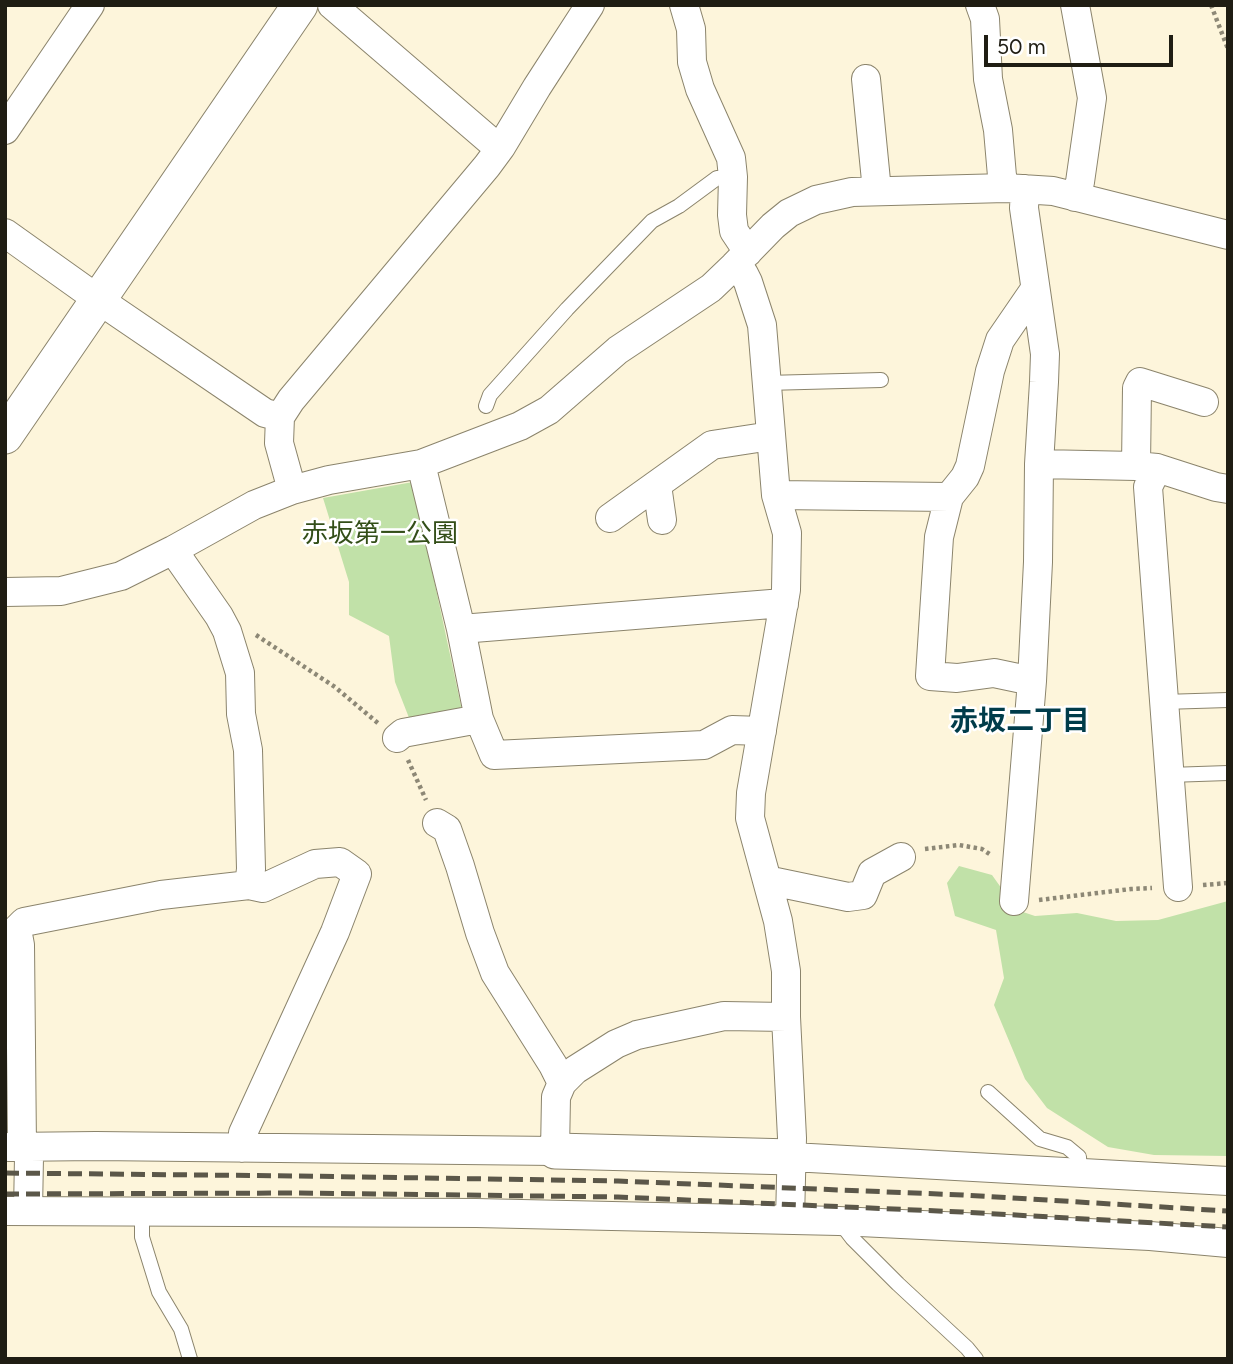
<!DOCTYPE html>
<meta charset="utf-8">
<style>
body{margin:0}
#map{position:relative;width:1233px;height:1364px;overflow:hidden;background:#fdf5db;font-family:Figtree,sans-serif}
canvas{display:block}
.frame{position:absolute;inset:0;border:7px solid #1f1d13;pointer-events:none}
.scale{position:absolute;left:984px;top:35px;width:189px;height:32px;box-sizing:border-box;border:4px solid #1f1d13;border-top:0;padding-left:9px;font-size:21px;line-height:24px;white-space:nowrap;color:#1f1d13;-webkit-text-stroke:5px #fff;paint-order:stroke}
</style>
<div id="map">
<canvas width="1233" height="1364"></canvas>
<div class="frame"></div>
<div class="scale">50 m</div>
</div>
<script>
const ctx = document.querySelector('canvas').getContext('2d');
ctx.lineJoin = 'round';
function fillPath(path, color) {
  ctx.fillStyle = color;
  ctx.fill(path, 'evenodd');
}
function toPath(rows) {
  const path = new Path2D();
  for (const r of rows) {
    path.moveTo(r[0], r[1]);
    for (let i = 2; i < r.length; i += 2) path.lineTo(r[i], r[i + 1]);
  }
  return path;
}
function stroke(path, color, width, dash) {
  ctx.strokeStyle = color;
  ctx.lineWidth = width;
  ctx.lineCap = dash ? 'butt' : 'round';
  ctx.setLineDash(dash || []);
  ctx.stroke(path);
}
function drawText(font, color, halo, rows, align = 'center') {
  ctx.font = font + ' Figtree,"Noto Sans JP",sans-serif';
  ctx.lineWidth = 5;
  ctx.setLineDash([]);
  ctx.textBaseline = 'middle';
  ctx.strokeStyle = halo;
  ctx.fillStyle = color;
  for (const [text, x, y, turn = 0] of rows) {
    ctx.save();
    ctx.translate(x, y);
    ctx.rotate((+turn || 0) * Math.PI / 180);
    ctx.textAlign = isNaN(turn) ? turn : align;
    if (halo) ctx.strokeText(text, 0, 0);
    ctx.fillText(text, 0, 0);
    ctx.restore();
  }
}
fillPath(toPath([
 [413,482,463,715,413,728,395,682,389,636,349,615,349,582,323,498],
 [959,866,992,875,1017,910,1035,916,1077,913,1116,921,1158,920,1228,901,1228,1156,1154,1155,1108,1147,1047,1108,1025,1079,994,1005,1004,978,996,930,955,916,947,883]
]), '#c1e1a8');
const service = toPath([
 [766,383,881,380],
 [486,406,490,395,567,309,652,221,679,206,717,178,733,177],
 [1163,702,1228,700],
 [1169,775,1228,773],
 [988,1092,1040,1139,1067,1147,1079,1157,1080,1173],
 [142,1211,142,1237,159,1292,181,1329,190,1359],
 [839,1221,852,1238,898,1284,967,1348,976,1359]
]);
const minor = toPath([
 [332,5,489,140,501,147],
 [684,5,691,29,692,62,700,89,731,158,733,177,732,215,734,231,748,252],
 [980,5,985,19,988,79,998,130,1002,176,1006,188],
 [1075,5,1092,98,1080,182,1075,197],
 [866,79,877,191],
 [5,130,90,5],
 [5,233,99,300,265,413,280,417,279,443,292,490],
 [734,266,744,274,748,282,762,325,776,495,787,533,786,590,751,793,750,818,778,921,786,971,786,1017,792,1138,790,1220],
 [280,417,291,400,487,166,501,147,537,87,590,5],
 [421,464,461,629,479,719,494,755,704,745,732,730,762,731],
 [1039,464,1136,466,1157,468,1216,487,1228,489],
 [1136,466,1137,388,1140,382,1204,402],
 [1157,468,1148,487,1178,887],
 [657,485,662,520],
 [776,495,949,497],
 [610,518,712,445,771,436],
 [5,592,61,591,121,576,173,550,254,505,292,490,329,480,421,464,520,426,549,410,618,350,711,288,734,266,773,226,789,213,816,200,852,192,1006,188,1053,191,1228,235],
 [461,629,771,604,784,604],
 [1032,681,994,673,957,678,930,676,939,537,949,497,965,477,970,466,990,371,1000,340,1035,289],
 [397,738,403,733,479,719],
 [437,823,447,829,460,866,480,933,495,973,553,1065,562,1083],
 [768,882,776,882,848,897,863,895,872,873,901,857],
 [1014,901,1032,681,1038,562,1039,464,1044,382,1045,354,1024,208,1025,189],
 [8,1147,96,1146,555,1151,556,1097,562,1083,575,1070,616,1044,637,1035,724,1016,786,1017],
 [242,1148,243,1133,335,932,357,874,340,862,315,864,263,888,249,885],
 [792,1157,1228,1181],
 [5,1211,476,1213,839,1221,1150,1236,1228,1243],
 [28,1211,29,1157,22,1147,20,945,17,929,24,922,161,895,249,885,251,869,248,750,241,714,240,673,227,631,219,616,173,550]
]);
const tertiary = toPath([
 [5,436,300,5],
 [555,1151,792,1157]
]);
stroke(service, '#8b846c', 16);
stroke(minor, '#8b846c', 30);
stroke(tertiary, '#8b846c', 37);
stroke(toPath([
 [1211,5,1228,49],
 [256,635,335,687,379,724],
 [408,760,426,800],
 [925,849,959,845,982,849,991,855],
 [1203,885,1228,883],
 [1039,900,1131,889,1152,888]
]), '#8d8876', 4.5, [3.5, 3.5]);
stroke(service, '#fff', 14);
stroke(minor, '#fff', 28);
stroke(tertiary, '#fff', 35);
stroke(toPath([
 [5,1173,298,1176,618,1181,963,1195,1228,1211],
 [5,1194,300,1193,618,1197,962,1212,1228,1227]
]), '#5b5749', 5, [14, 7]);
drawText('26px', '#334e18', '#fff', [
 ["赤坂第一公園",380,534]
]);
drawText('bold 28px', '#003c4a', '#fff', [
 ["赤坂二丁目",1020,722]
]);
</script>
